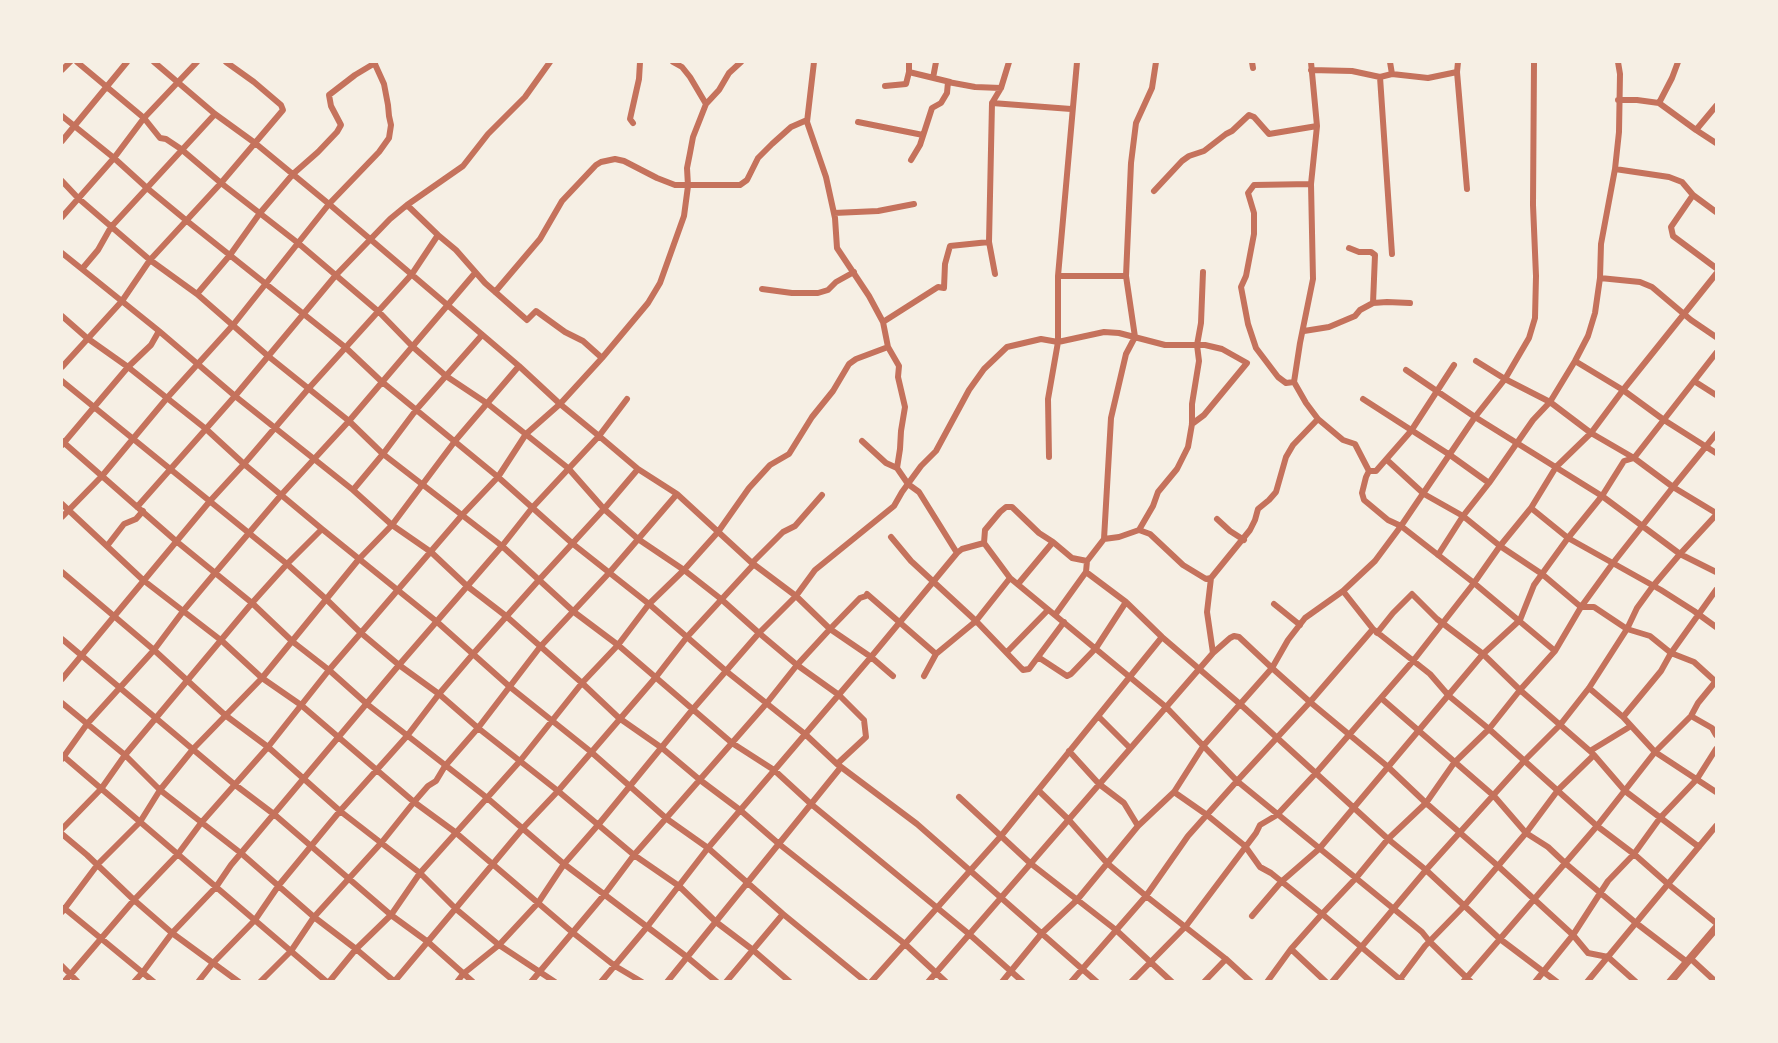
<!DOCTYPE html>
<style>
body{margin:0}
#map{position:relative;width:1778px;height:1043px;overflow:hidden;background:#f6efe4;font-family:"Sofia Sans Condensed",sans-serif}
canvas{display:block}
.frame{position:absolute;inset:0;border:63px solid #f6efe4;pointer-events:none}
</style>
<div id="map">
<canvas width="1778" height="1043"></canvas>
<div class="frame"></div>
</div>
<script>
const ctx = document.querySelector('canvas').getContext('2d');
ctx.lineJoin = 'round';
function toPath(rows) {
  const path = new Path2D();
  for (const r of rows) {
    path.moveTo(r[0], r[1]);
    for (let i = 2; i < r.length; i += 2) path.lineTo(r[i], r[i + 1]);
  }
  return path;
}
function stroke(path, color, width, dash) {
  ctx.strokeStyle = color;
  ctx.lineWidth = width;
  ctx.lineCap = dash ? 'butt' : 'round';
  ctx.setLineDash(dash || []);
  ctx.stroke(path);
}
stroke(toPath([
 [77,62,144,118,160,138,166,139,181,149,221,183,298,243,379,312,413,347,446,376,488,404,568,468,604,509,638,539,684,570,721,599,759,633,797,665,839,695,864,720,866,737,837,764],
 [154,62,215,114,255,143,329,204,519,366,560,404,599,436,638,469,677,494,752,563,796,596,830,629,871,657,893,676],
 [814,62,807,122,826,177,835,218,837,248,869,296,883,322,888,347,899,366,898,377,905,407,901,431,900,449,897,468],
 [1252,62,1253,68],
 [1311,62,1317,126,1311,184,1313,279,1300,343,1294,382,1306,403,1318,419,1343,440,1355,444,1369,471],
 [1390,62,1392,74],
 [1458,62,1457,72,1467,189],
 [62,70,70,62],
 [1311,70,1352,71,1380,77,1392,74,1428,78,1457,72],
 [909,72,909,62],
 [1380,77,1392,254],
 [933,78,936,62],
 [885,86,906,84,909,72,950,82],
 [1618,100,1637,100,1659,103,1696,130,1716,143],
 [992,103,1071,109],
 [1659,103,1672,78,1678,62],
 [706,104,719,90,729,73,741,62],
 [62,116,114,158,147,188,187,221,345,347,381,381,498,477,573,544,649,604,726,671,805,734,837,764,917,824,1097,982],
 [858,122,923,135],
 [633,123,630,119,639,79,640,62],
 [1696,130,1716,106],
 [62,141,127,62],
 [911,160,920,145,932,108,941,103,947,93,948,82,975,87,1001,88],
 [1615,169,1669,177,1682,182,1693,195,1716,212],
 [62,181,78,198,150,260,197,294,268,356,349,421,383,454,502,546,574,612,618,645,732,743,774,770,811,804,969,934,1023,982],
 [1154,191,1182,161,1189,156,1204,151,1226,134,1232,131,1249,115,1254,117,1269,134,1317,126],
 [1693,195,1671,227,1673,236,1716,268],
 [407,205,438,235,456,250,485,283,527,320,536,311,565,332,583,341,602,358],
 [834,213,878,211,914,204],
 [62,217,114,158,144,118,197,62],
 [1349,248,1359,252,1371,252,1375,255,1373,303],
 [62,253,159,331,235,396,353,490,392,525,431,552,467,586,506,616,582,683,619,718,662,748,700,780,740,810,779,844,905,944,946,982],
 [82,269,98,250,111,227,215,114],
 [995,274,989,242,992,103,1001,88,1009,62],
 [1058,276,1126,276],
 [1600,278,1640,282,1652,287,1691,320,1716,337],
 [762,289,792,293,818,293,828,290,836,282,854,272],
 [495,292,540,239,562,201,596,165,601,162,615,159,624,161,657,178,675,185,740,185,747,180,758,158,772,144,791,127,807,120],
 [197,294,230,255,260,213,293,174,318,152,337,132,341,125,331,106,329,95,355,75,375,63],
 [62,316,87,338,128,367,206,429,244,464,322,529,436,621,510,687,590,751,667,819,708,848,783,914,866,982],
 [883,322,938,287,944,288,945,264,950,246,989,242],
 [1304,331,1329,327,1355,316,1360,310,1373,303,1387,302,1410,303],
 [1575,361,1623,390,1664,420,1716,453],
 [1454,365,1411,431,1376,471,1369,471,1366,477,1362,493,1364,500,1388,520,1401,526,1475,417,1505,379,1529,338,1535,318,1536,276,1533,205,1534,62],
 [62,367,122,301,150,260,221,183,283,110,281,105,254,82,226,62],
 [1406,370,1475,417,1602,496,1680,554,1716,572],
 [62,381,287,564,326,599,361,633,399,665,439,694,478,728,558,791,634,855,679,886,716,922,753,950,790,982],
 [1694,381,1716,395],
 [1294,382,1286,383,1278,377,1256,348,1248,324,1241,287,1246,276,1254,234,1254,213,1248,193,1254,185,1311,184],
 [1363,399,1450,455,1489,483],
 [1716,434,1673,487,1716,513],
 [62,441,176,541,252,603,293,642,329,670,367,704,486,797,564,864,687,957,717,982],
 [862,441,886,463,897,468,908,484,919,492,957,553],
 [62,445,128,367,151,345,159,331],
 [1049,457,1048,399,1058,342,1058,276,1077,62],
 [1387,460,1424,494,1463,516,1500,546,1542,574,1581,607,1594,607,1627,629,1650,636,1671,653,1694,662,1716,682],
 [353,490,383,454,416,410,482,335],
 [62,504,143,580,222,641,262,678,301,705,414,802,455,832,572,932,615,966,642,982],
 [137,507,235,396,336,275,390,219,407,205,463,166,488,134,525,97,550,62],
 [1531,508,1568,538,1661,590,1694,611,1716,627],
 [62,517,102,476,167,398,233,325,329,204,379,152,389,138,391,125,389,116,388,105,384,84,374,62],
 [1217,519,1230,531,1244,540],
 [1139,530,1150,534,1183,565,1206,579,1211,578,1250,530,1255,520,1258,509,1269,500,1276,492,1286,457,1293,445,1318,419],
 [891,537,911,561,976,621,1023,670,1029,669,1064,622],
 [1104,539,1111,418,1126,354,1135,337,1126,276,1131,163,1136,123,1152,88,1156,62],
 [107,546,124,524,136,519,143,511],
 [1438,555,1463,516,1489,483,1533,420,1550,402,1505,379,1476,361],
 [1087,561,1072,558,1053,542,1039,533,1012,507,1006,507,1000,512,985,530,984,543,1010,578,1166,707,1237,781,1422,932,1430,942,1471,982],
 [752,563,783,532,795,526,822,495],
 [62,572,154,650,225,715,268,747,340,811,420,873,456,909,499,945,555,982],
 [1086,572,1126,602,1162,637,1240,704,1388,839,1426,870,1500,939,1557,982],
 [1211,578,1207,612,1213,653],
 [1018,584,1053,542],
 [1343,591,1373,629,1430,674,1449,696,1489,729,1597,826,1634,854,1668,884,1716,923],
 [1274,604,1300,625],
 [1055,615,1086,572,1087,561,1104,539,1119,537,1139,530,1153,506,1158,492,1177,469,1188,447,1192,424,1192,404,1199,361,1197,345,1201,323,1203,272],
 [1377,633,1393,613,1412,594,1437,619,1483,654,1520,690,1590,751],
 [62,639,234,784,275,815,391,915,428,942,473,982],
 [1007,652,1048,610],
 [1038,657,1067,676,1071,674,1096,648,1126,602],
 [924,676,936,654,976,621,1010,578],
 [62,679,210,501,244,464,309,388,412,274,438,235],
 [1589,688,1623,717,1655,752,1716,792],
 [1381,698,1494,796,1526,833,1548,847,1565,863,1636,923,1687,962],
 [62,703,125,755,160,790,242,854,314,917,356,949,395,982],
 [1098,716,1130,748],
 [1691,716,1712,728,1716,735],
 [1623,717,1661,671,1671,653,1716,590],
 [1069,751,1099,784,1124,803,1138,826],
 [62,755,327,982],
 [1594,755,1625,791,1699,847],
 [62,759,87,724,154,650,184,610,215,573,282,494,349,421,475,273],
 [1038,790,1068,819,1107,863,1146,896,1226,959,1251,982],
 [1174,792,1207,815,1245,846,1260,867,1271,873,1322,914,1403,982],
 [959,797,1030,863,1116,930,1172,982],
 [62,829,101,789,125,755,252,603,287,564,322,529],
 [62,834,87,855,134,900,172,933,239,982],
 [64,908,154,982],
 [62,912,98,864,140,822,160,790,194,748,262,678,359,559,392,525,455,441,519,366],
 [1252,916,1281,882,1319,849,1483,654,1520,620,1534,585,1568,538,1602,496,1624,461,1634,458,1716,353],
 [1291,949,1326,982],
 [1690,958,1716,982],
 [62,966,78,982],
 [64,982,134,900,178,854,201,823,268,747,329,670,463,514,498,477,526,434,560,404,602,358,648,303,660,283,684,216,688,186,687,168,690,153,693,137,706,104,690,77,682,67,673,62],
 [134,982,143,972,172,933,216,887,231,865,399,665,502,546,532,508,599,436,627,399],
 [198,982,213,963,255,920,279,885,340,811,407,736,439,694,473,654,538,581,604,509,638,469],
 [260,982,291,951,314,917,382,842,414,802,428,786,436,781,445,766,478,728,540,647,609,573,677,494],
 [329,982,356,949,391,915,420,873,520,761,582,683,618,645,649,604,684,570,718,532,749,488,770,465,789,454,812,417,833,391,849,364,856,359,888,347],
 [394,982,523,828,558,791,656,677,687,637,754,564],
 [457,982,463,974,499,945,538,903,564,864,598,825,693,709,759,633,796,596,815,570,894,506,902,492,921,466,936,451,969,390,984,369,1007,347,1041,339,1058,342,1104,332,1119,333,1165,345,1205,345,1222,349,1247,363,1204,415,1192,424],
 [531,982,604,895,634,855,766,704,797,665,830,629,860,598,866,596,867,594,936,654],
 [601,982,647,927,708,848,871,657,957,553,962,549,984,543],
 [667,982,841,767],
 [726,982,783,914],
 [871,982,1001,836,1162,637],
 [928,982,1213,653,1230,638,1234,636,1239,637,1272,668,1288,640,1305,618,1343,591,1375,561,1401,526,1474,583,1500,546,1531,508,1556,467,1591,433,1550,402,1575,361,1588,336,1595,313,1600,278,1601,244,1615,169,1619,132,1620,74,1618,62],
 [1002,982,1042,933,1077,900,1138,826,1174,792,1204,745,1272,668,1310,702,1387,766,1426,803,1498,866,1573,935,1588,953,1608,957,1636,982],
 [1071,982,1146,896,1188,836,1237,781,1310,702,1373,629],
 [1131,982,1186,926,1256,833,1260,825,1277,815,1316,773,1413,661,1474,583,1555,651],
 [1204,982,1226,959],
 [1267,982,1291,949,1322,914,1356,878,1388,839,1426,803,1454,763,1489,729,1520,690,1555,651,1581,607,1613,563,1673,487,1634,458,1591,433,1623,390,1716,274],
 [1332,982,1426,870,1525,760,1560,725,1589,688,1627,629,1637,608,1653,586,1680,554,1716,515],
 [1398,982,1425,946,1464,906,1526,833,1558,790,1594,755,1590,751,1631,726],
 [1463,982,1597,826,1655,752,1691,716,1698,703,1716,681],
 [1535,982,1573,935,1608,881,1634,854,1660,818,1697,779,1716,749],
 [1587,982,1716,826]
]), '#c5725c', 6);
stroke(toPath([
 [1670,982,1716,928]
]), '#c5725c', 8);
</script>
